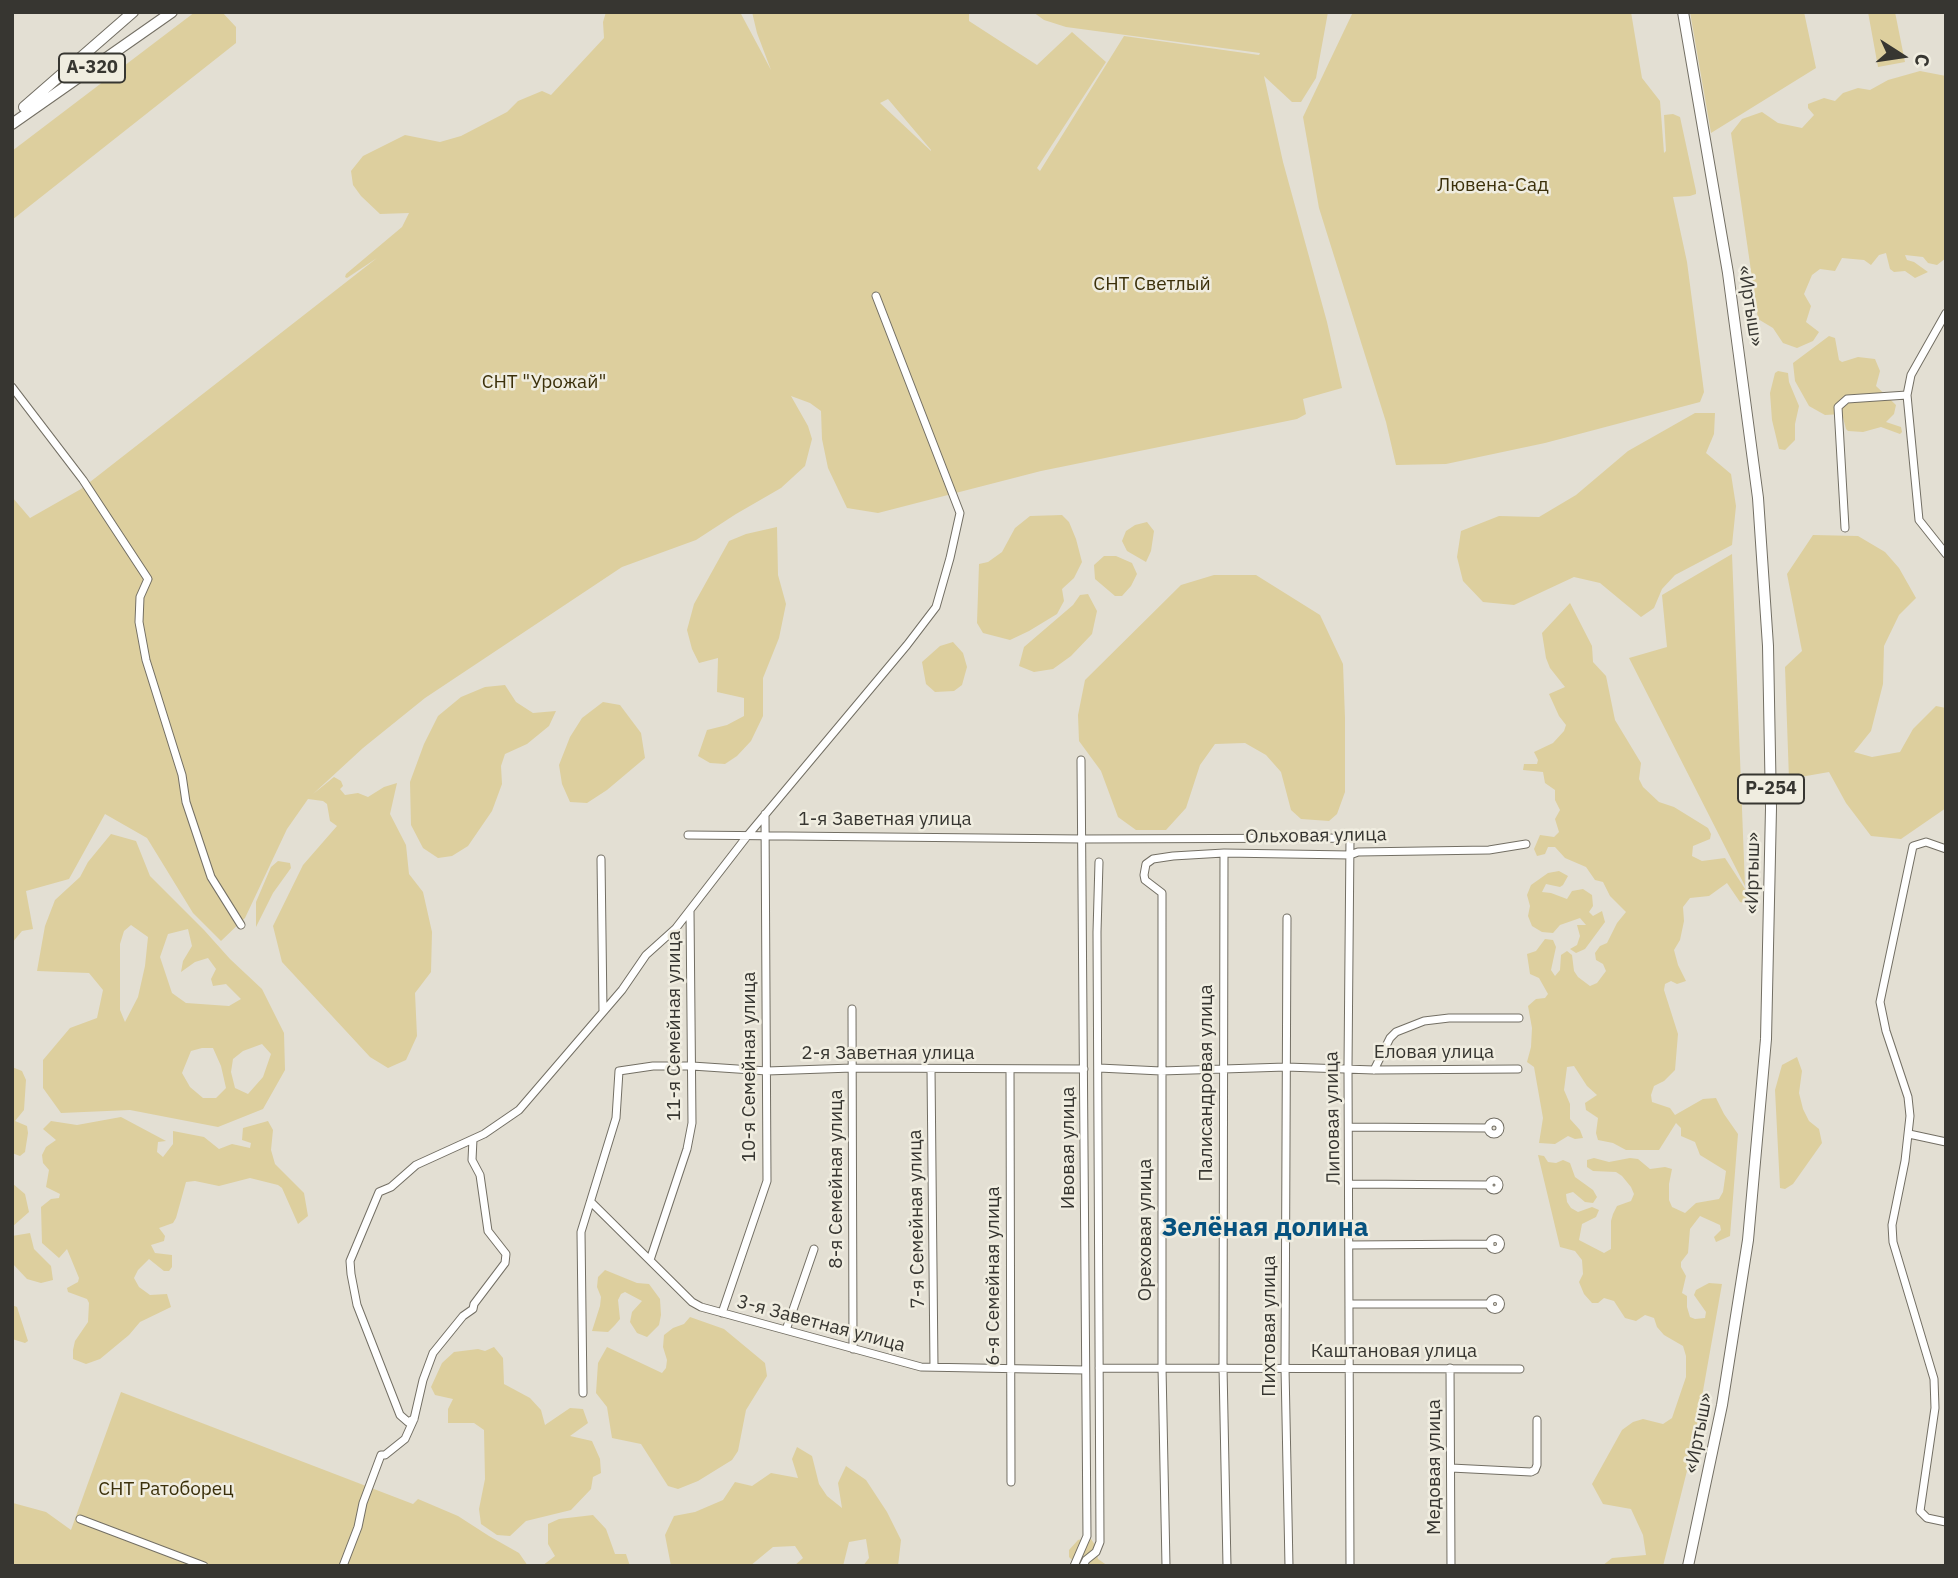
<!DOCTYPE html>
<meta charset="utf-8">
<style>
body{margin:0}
#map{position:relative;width:1958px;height:1578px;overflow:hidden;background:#e3dfd3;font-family:"IBM Plex Sans",sans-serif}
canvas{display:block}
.frame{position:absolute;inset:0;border:14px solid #373631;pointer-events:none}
.north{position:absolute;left:1867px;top:21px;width:70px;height:70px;-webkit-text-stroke:5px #f0ede0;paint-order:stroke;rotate:102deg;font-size:19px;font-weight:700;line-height:28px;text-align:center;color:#373631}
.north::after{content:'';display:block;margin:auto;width:24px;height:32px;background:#373631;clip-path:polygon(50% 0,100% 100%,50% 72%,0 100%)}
</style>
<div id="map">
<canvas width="1958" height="1578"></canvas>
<div class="frame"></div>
<div class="north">С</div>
</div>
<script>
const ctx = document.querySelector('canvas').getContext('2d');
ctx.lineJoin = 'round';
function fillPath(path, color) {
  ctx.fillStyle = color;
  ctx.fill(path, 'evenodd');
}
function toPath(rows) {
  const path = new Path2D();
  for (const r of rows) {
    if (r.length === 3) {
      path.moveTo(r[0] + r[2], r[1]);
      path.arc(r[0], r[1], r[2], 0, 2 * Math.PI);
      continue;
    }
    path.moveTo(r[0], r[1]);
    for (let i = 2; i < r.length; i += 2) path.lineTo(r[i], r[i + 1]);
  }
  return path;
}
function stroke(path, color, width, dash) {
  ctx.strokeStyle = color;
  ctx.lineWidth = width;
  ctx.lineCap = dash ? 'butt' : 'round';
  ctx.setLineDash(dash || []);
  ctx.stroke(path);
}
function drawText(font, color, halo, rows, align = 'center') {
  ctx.font = font + ' "IBM Plex Sans",sans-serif';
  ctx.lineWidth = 5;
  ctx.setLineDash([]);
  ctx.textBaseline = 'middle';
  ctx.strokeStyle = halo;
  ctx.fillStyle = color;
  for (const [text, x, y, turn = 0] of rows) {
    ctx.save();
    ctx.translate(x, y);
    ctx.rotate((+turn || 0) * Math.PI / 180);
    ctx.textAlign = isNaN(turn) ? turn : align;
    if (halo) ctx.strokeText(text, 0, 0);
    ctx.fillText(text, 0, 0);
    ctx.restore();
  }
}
fillPath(toPath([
 [195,12,222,12,236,27,236,43,12,220,12,151],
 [606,12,740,12,771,70,757,33,752,12,969,12,969,21,1037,65,1072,32,1106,62,1037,168,1040,171,1124,36,1259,55,1260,53,1066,27,1044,20,1033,12,1328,12,1316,78,1301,102,1292,102,1264,76,1283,162,1327,322,1342,388,1303,399,1306,414,1297,419,1041,471,878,513,847,508,828,468,822,439,821,411,810,403,791,396,808,426,812,439,805,466,781,488,736,514,696,540,622,567,425,698,363,748,313,794,334,777,341,781,343,786,340,789,345,795,358,793,368,797,384,787,397,783,390,814,406,845,409,874,423,892,432,932,431,972,415,993,417,1036,406,1060,388,1068,370,1057,282,962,273,926,303,865,337,826,330,821,327,804,323,801,308,799,287,829,245,918,221,941,193,913,147,838,105,814,69,879,26,891,33,929,22,931,12,943,12,497,30,518,81,489,377,258,347,278,345,277,346,274,402,227,409,213,380,214,361,196,353,185,351,171,363,156,405,135,440,142,461,136,507,112,518,101,542,91,551,95,604,38,603,22],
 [888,99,931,150,931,151,880,103],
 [1353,12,1631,12,1642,78,1660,101,1664,153,1666,151,1664,115,1673,114,1680,117,1696,191,1696,194,1690,196,1673,197,1687,262,1704,392,1700,402,1545,443,1446,464,1396,465,1386,422,1319,208,1303,117],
 [1690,12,1804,12,1816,68,1711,133],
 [1868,12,1895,12,1905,62,1878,67],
 [1920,71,1946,76,1946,258,1937,265,1928,263,1923,257,1905,255,1907,260,1914,262,1928,272,1915,278,1905,271,1894,272,1890,269,1886,253,1879,255,1871,265,1864,260,1842,258,1835,271,1820,269,1812,275,1804,294,1811,306,1806,322,1819,332,1813,341,1797,348,1783,343,1773,328,1758,319,1731,133,1742,119,1762,112,1778,123,1802,128,1814,115,1808,108,1808,104,1824,98,1835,101,1843,93,1858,88,1870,90,1888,80],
 [1829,336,1835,338,1839,360,1842,362,1858,357,1875,359,1880,371,1876,386,1896,405,1894,414,1886,422,1901,427,1902,432,1900,434,1881,427,1863,432,1848,431,1846,429,1842,414,1825,415,1809,406,1795,381,1793,363],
 [1778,371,1788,373,1789,382,1799,406,1795,424,1795,440,1785,450,1779,449,1772,420,1770,393,1775,373],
 [1695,413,1715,413,1714,434,1706,453,1731,474,1736,506,1732,545,1675,575,1662,589,1654,608,1641,617,1600,583,1574,577,1514,605,1483,602,1463,581,1457,557,1461,531,1499,516,1539,517,1576,495,1628,451],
 [1062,515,1069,522,1076,539,1082,562,1074,578,1062,589,1064,601,1057,614,1029,631,1010,640,983,633,977,623,979,564,988,562,1002,552,1015,528,1030,516],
 [1147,522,1154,531,1151,551,1146,562,1127,551,1122,541,1126,531,1135,525],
 [777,527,778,575,786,604,779,638,763,678,763,716,751,741,737,756,725,764,710,763,698,756,707,730,727,725,744,716,744,698,717,692,718,658,699,663,692,649,687,630,694,604,729,541,746,534],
 [1813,535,1858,536,1885,552,1899,568,1916,598,1899,615,1884,646,1883,684,1871,731,1854,752,1872,757,1900,752,1913,729,1936,706,1946,708,1946,808,1901,839,1871,836,1846,803,1829,772,1789,779,1785,667,1802,651,1787,574],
 [1732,554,1745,886,1629,658,1667,647,1662,595],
 [1104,556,1116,556,1132,563,1137,574,1131,586,1122,596,1115,596,1095,579,1094,565],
 [1214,575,1256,575,1320,615,1343,664,1345,718,1345,792,1337,814,1329,821,1301,819,1291,810,1281,772,1266,755,1245,743,1215,744,1200,765,1186,808,1166,830,1136,830,1118,817,1101,771,1079,741,1078,715,1085,680,1181,585],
 [1088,594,1097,611,1092,634,1071,656,1053,669,1034,672,1019,666,1024,647,1073,605,1080,595],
 [1570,603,1592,646,1593,662,1606,676,1615,720,1641,763,1639,779,1643,787,1659,802,1674,807,1708,828,1711,834,1710,839,1693,846,1692,856,1702,861,1725,858,1749,895,1749,904,1740,902,1727,883,1709,896,1690,898,1683,907,1684,921,1680,940,1674,950,1678,965,1686,981,1677,984,1671,981,1665,984,1664,990,1678,1034,1675,1070,1664,1081,1654,1086,1651,1095,1652,1102,1670,1108,1675,1115,1703,1099,1716,1098,1724,1114,1738,1134,1730,1236,1716,1242,1714,1237,1721,1230,1720,1225,1700,1216,1690,1229,1688,1253,1681,1262,1681,1267,1686,1276,1682,1293,1687,1296,1687,1307,1690,1317,1695,1319,1705,1318,1706,1312,1694,1295,1696,1290,1709,1283,1722,1284,1693,1447,1663,1566,1602,1566,1612,1558,1646,1555,1643,1535,1631,1509,1603,1504,1592,1484,1622,1430,1633,1422,1643,1419,1663,1424,1672,1418,1686,1377,1686,1356,1683,1346,1664,1335,1657,1327,1654,1318,1645,1315,1636,1321,1625,1318,1614,1301,1604,1298,1598,1303,1592,1303,1584,1294,1579,1282,1583,1274,1582,1260,1575,1251,1560,1247,1538,1155,1544,1156,1548,1162,1556,1163,1563,1160,1570,1163,1575,1177,1593,1190,1597,1197,1593,1203,1585,1202,1573,1192,1566,1194,1567,1202,1571,1208,1578,1212,1592,1207,1599,1210,1596,1217,1582,1224,1579,1240,1604,1253,1611,1249,1611,1221,1613,1214,1617,1206,1631,1201,1634,1194,1631,1187,1622,1176,1616,1172,1593,1171,1587,1167,1587,1160,1594,1158,1609,1162,1630,1158,1638,1159,1650,1169,1665,1167,1672,1169,1669,1184,1669,1200,1672,1207,1685,1213,1696,1203,1719,1199,1723,1192,1726,1171,1700,1155,1695,1142,1681,1136,1681,1128,1676,1123,1659,1150,1626,1150,1613,1143,1598,1140,1596,1133,1598,1118,1586,1110,1585,1103,1597,1095,1587,1086,1574,1066,1567,1067,1564,1090,1570,1104,1570,1119,1580,1130,1583,1138,1575,1139,1568,1136,1555,1144,1539,1143,1543,1118,1534,1067,1527,1062,1531,1047,1532,1028,1528,1006,1536,999,1545,998,1548,994,1539,978,1530,974,1527,954,1536,951,1545,939,1553,940,1556,947,1551,970,1555,976,1560,970,1561,955,1567,951,1572,955,1574,971,1578,977,1590,986,1597,983,1606,971,1603,964,1596,960,1595,953,1600,946,1607,943,1617,923,1626,912,1610,896,1603,882,1595,880,1586,867,1565,858,1555,847,1548,847,1545,854,1537,856,1534,849,1540,835,1554,837,1559,832,1555,819,1560,810,1555,800,1555,790,1545,783,1543,772,1523,770,1524,764,1537,764,1538,760,1534,752,1553,743,1564,731,1566,725,1559,716,1549,694,1565,687,1550,668,1546,658,1542,633],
 [953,642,963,653,967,667,962,685,954,691,935,692,926,684,922,662,940,646],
 [505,685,516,702,533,713,556,711,549,726,527,744,505,754,501,766,502,784,492,811,468,846,452,856,438,858,423,848,411,825,410,782,424,744,438,716,461,697,485,687],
 [603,702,620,705,641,733,645,758,607,790,587,803,570,802,562,784,559,765,570,737,582,718],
 [111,834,136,841,150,876,204,930,230,959,262,989,284,1033,285,1070,263,1109,218,1127,130,1110,61,1113,43,1088,43,1060,70,1028,97,1018,103,990,89,973,37,971,45,926,55,900,80,877,88,862],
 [131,925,148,937,145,966,138,997,125,1022,120,1010,120,944,124,931],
 [188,929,192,946,183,961,181,972,195,962,208,958,216,969,211,979,213,986,226,984,241,999,229,1006,186,1003,172,993,160,957,168,934],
 [262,1044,271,1054,263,1077,248,1094,235,1088,231,1072,233,1059,243,1051],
 [202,1048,213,1048,221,1066,226,1088,216,1098,203,1098,190,1087,182,1073,191,1051],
 [278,861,290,863,291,868,273,893,256,927,256,902,271,867],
 [1559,871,1568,876,1563,885,1560,887,1546,884,1542,892,1551,893,1567,899,1572,891,1583,889,1592,895,1593,906,1589,912,1593,916,1602,911,1605,922,1585,949,1576,953,1570,949,1577,945,1580,936,1577,925,1586,925,1580,918,1560,925,1553,933,1542,932,1532,926,1528,916,1530,906,1527,895,1531,885,1548,873],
 [1797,1057,1802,1071,1799,1093,1803,1109,1809,1121,1819,1129,1822,1143,1793,1184,1785,1189,1780,1188,1775,1090,1782,1065],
 [12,1067,22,1071,26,1080,24,1110,15,1121,27,1126,28,1133,25,1152,20,1156,12,1153],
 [121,1117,166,1141,158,1142,157,1152,163,1157,173,1144,173,1131,204,1137,219,1149,232,1144,250,1148,251,1143,242,1140,243,1128,268,1121,273,1130,271,1150,275,1164,304,1193,308,1216,298,1224,282,1188,278,1185,250,1178,219,1186,195,1181,186,1182,176,1218,173,1223,159,1228,165,1236,164,1241,151,1245,155,1253,172,1255,172,1267,169,1271,164,1271,149,1259,138,1270,134,1278,139,1287,150,1295,167,1294,171,1307,140,1322,129,1335,100,1359,86,1364,73,1359,73,1350,75,1341,88,1322,89,1303,87,1299,68,1292,67,1288,78,1282,79,1278,67,1249,59,1258,42,1243,41,1207,51,1199,59,1198,60,1194,46,1187,49,1170,43,1163,42,1155,46,1147,56,1140,43,1129,51,1121,77,1125],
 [12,1183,25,1194,29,1212,12,1227],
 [30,1233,34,1249,51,1266,53,1280,41,1283,27,1279,12,1263,12,1236],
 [605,1270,637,1283,649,1284,660,1299,661,1315,659,1325,647,1337,637,1333,630,1322,632,1312,642,1301,625,1292,621,1294,618,1300,620,1319,615,1325,608,1332,592,1331,600,1306,601,1297,597,1287,598,1277],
 [12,1305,17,1307,28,1341,25,1343,12,1339],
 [690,1317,724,1329,765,1363,767,1376,746,1410,738,1451,732,1460,698,1481,678,1489,668,1486,641,1444,612,1438,607,1407,596,1393,598,1363,607,1347,662,1373,666,1368,667,1360,663,1347,664,1335,673,1328,684,1324],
 [494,1347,503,1358,504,1384,530,1398,541,1410,545,1425,570,1408,583,1409,588,1423,570,1436,592,1441,600,1459,601,1473,593,1477,591,1489,571,1510,526,1521,510,1536,497,1535,481,1524,479,1509,485,1479,484,1430,474,1423,448,1423,448,1409,453,1399,435,1395,431,1387,442,1363,454,1352,478,1349,485,1351],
 [121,1392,413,1504,418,1499,458,1516,489,1536,519,1553,528,1566,12,1566,13,1503,46,1512,71,1530],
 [797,1447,812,1456,819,1484,827,1496,842,1508,838,1483,846,1466,866,1480,887,1512,901,1540,898,1566,863,1566,869,1558,866,1539,849,1542,843,1566,794,1566,803,1558,795,1546,773,1547,750,1566,671,1566,665,1535,674,1516,695,1512,723,1500,735,1482,752,1486,771,1473,798,1478,792,1459],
 [593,1515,606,1529,615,1554,626,1554,630,1566,542,1566,555,1556,548,1544,548,1524,559,1519],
 [1087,1538,1091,1539,1095,1545,1098,1559,1108,1566,1090,1566,1088,1562,1075,1563,1069,1557,1069,1550,1078,1540]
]), '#ddcf9e');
const minor = toPath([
 [1946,313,1911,375,1907,395,1919,520,1946,554],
 [12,387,83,480,148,579,140,597,139,622,146,660,182,775,186,802,211,877,241,925],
 [1845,528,1838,407,1847,399,1907,395],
 [688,835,1082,839,1350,838,1348,1067,1350,1566],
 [1946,849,1926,842,1913,846,1880,1002,1886,1031,1908,1097,1910,1116,1905,1161,1892,1225,1893,1242,1934,1379,1935,1408,1920,1511,1927,1518,1946,1522],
 [1224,853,1223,1367,1227,1566],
 [601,859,603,1011],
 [1287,918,1285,1368,1289,1566],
 [852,1009,853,1349],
 [1099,1068,1161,1071,1286,1067,1374,1070,1518,1069],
 [931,1069,934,1367],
 [1010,1070,1011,1482],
 [1374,1070,1390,1038,1396,1032,1424,1021,1449,1018,1519,1018],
 [1494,1128,6],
 [1349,1127,1488,1128],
 [1909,1134,1946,1142],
 [1494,1185,5],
 [1350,1184,1489,1185],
 [592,1203,692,1302,701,1307,921,1367,1085,1370],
 [1495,1244,5.5],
 [1349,1245,1490,1244],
 [650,1260,687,1149,692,1123,690,911],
 [1495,1304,5.5],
 [1350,1304,1489,1304],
 [722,1313,767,1181,765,814],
 [786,1330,814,1249],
 [1099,1368,1520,1369],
 [1450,1368,1451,1566],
 [583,1393,581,1232,616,1118,619,1071,653,1066,692,1066,767,1071,852,1068,1084,1069],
 [414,1419,408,1422,400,1415,357,1305,351,1274,350,1261,379,1192,391,1187,416,1165,484,1134,519,1110,622,990,646,955,676,928,748,835,907,645,936,607,950,558,960,513,876,296],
 [1451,1468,1531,1472,1535,1470,1537,1465,1537,1420],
 [80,1519,204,1566],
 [343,1566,358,1527,363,1503,381,1455,385,1455,405,1439,414,1419,423,1380,433,1353,463,1316,473,1309,474,1304,505,1263,506,1254,488,1231,480,1175,472,1160,473,1139],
 [1074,1566,1087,1536,1081,760],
 [1083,1566,1086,1560,1096,1552,1100,1542,1097,932,1099,862],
 [1166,1566,1162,1367,1162,893,1145,880,1144,875,1146,864,1153,859,1173,856,1224,853,1350,855,1358,852,1489,850,1526,844]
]);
const highway = toPath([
 [1683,12,1728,273,1758,498,1768,646,1771,808,1766,1039,1748,1240,1722,1405,1688,1566],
 [24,107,133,12],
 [12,124,172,12]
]);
stroke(minor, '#736f64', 9);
stroke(highway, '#736f64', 12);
stroke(minor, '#fff', 7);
stroke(highway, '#fff', 10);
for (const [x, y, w] of [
 [92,68,66],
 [1771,789,66]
]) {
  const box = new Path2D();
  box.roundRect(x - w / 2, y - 14.5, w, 29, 5);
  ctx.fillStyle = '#f0ede0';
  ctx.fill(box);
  stroke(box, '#373631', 2);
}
drawText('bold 18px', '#373631', null, [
 ["А-320",92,68],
 ["Р-254",1771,789]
]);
drawText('19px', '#3b300a', '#f0ede0', [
 ["Лювена-Сад",1493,186],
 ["СНТ Светлый",1152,285],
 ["СНТ \"Урожай\"",544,383],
 ["СНТ Ратоборец",166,1490]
]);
drawText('19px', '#373631', '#f0ede0', [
 ["«Иртыш»",1750,306,81],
 ["1-я Заветная улица",885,820],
 ["Ольховая улица",1316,836,-1],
 ["«Иртыш»",1753,873,-89],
 ["11-я Семейная улица",675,1026,-90],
 ["Еловая улица",1434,1053],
 ["2-я Заветная улица",888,1054],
 ["10-я Семейная улица",750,1067,-90],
 ["Палисандровая улица",1207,1083,-90],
 ["Липовая улица",1333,1118,-91],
 ["Ивовая улица",1069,1148,-90],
 ["8-я Семейная улица",837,1179,-90],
 ["7-я Семейная улица",917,1219,-91],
 ["Ореховая улица",1146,1230,-90],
 ["6-я Семейная улица",994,1276,-90],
 ["3-я Заветная улица",821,1324,15],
 ["Пихтовая улица",1270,1326,-90],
 ["Каштановая улица",1394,1352],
 ["«Иртыш»",1699,1433,-79],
 ["Медовая улица",1435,1467,-90]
]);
drawText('bold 26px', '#06527f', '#f0ede0', [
 ["Зелёная долина",1265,1228]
]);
</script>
